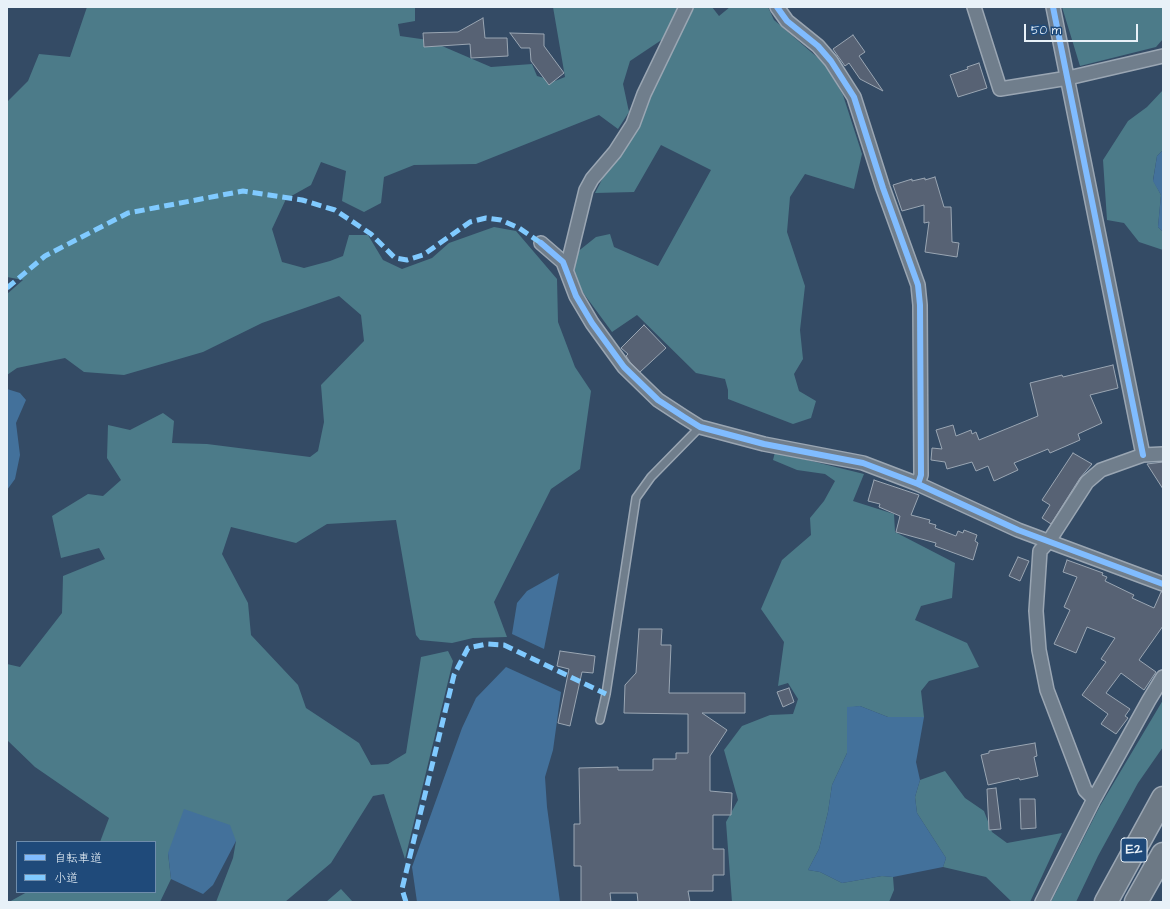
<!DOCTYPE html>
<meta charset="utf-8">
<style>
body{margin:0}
#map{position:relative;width:1170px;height:909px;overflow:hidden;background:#344b65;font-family:"Architects Daughter","Klee One",sans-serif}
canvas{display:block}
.frame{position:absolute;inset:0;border:8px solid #e8f1f8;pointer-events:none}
.legend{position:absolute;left:16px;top:841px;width:140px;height:52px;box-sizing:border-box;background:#1f4a7a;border:1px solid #6f8dac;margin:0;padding:5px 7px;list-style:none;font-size:12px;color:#e8f1f8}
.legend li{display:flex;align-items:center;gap:8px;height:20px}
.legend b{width:20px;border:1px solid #6f8dac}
.scale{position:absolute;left:1024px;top:24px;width:114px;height:18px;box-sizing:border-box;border:2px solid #e8f1f8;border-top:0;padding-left:5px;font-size:12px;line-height:14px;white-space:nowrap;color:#e8f1f8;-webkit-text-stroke:3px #1f4a7a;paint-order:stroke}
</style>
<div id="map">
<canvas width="1170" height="909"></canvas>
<div class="frame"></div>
<ul class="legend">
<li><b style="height:5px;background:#80bcff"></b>自転車道</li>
<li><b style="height:5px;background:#80caff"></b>小道</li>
</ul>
<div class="scale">50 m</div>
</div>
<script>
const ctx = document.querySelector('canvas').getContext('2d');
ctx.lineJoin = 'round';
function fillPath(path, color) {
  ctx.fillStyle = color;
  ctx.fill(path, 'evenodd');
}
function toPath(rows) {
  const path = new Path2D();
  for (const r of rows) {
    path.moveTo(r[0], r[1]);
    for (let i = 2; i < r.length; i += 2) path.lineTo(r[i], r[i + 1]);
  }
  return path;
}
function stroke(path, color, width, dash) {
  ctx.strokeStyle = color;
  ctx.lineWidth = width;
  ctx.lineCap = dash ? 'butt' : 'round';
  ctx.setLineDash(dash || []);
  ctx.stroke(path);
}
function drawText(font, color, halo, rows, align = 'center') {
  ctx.font = font + ' "Architects Daughter",sans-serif';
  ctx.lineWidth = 3;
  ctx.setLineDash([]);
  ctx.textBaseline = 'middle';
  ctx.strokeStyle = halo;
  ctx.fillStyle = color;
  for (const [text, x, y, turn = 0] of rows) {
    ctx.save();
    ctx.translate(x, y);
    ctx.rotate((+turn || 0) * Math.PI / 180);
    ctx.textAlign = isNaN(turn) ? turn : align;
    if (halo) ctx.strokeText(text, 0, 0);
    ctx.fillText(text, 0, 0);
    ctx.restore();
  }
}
fillPath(toPath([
 [87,7,415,7,415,21,398,24,400,36,428,40,491,67,532,64,537,76,555,81,565,77,553,7,679,7,663,39,630,61,623,84,629,112,618,129,599,115,476,164,414,165,384,177,381,203,364,212,342,201,346,171,321,162,311,185,286,199,272,229,282,262,304,268,330,261,343,256,349,235,368,235,383,260,402,269,432,258,449,243,494,227,516,231,557,279,558,322,575,367,591,391,580,469,551,489,494,602,507,637,473,638,452,643,420,640,416,635,396,520,327,524,296,543,231,527,222,554,248,603,251,635,298,685,306,708,359,743,371,765,388,764,406,753,421,657,448,651,453,661,405,859,384,794,373,796,331,863,285,902,216,902,233,858,236,841,168,853,171,879,160,902,9,902,27,892,155,892,155,842,100,842,109,818,35,767,7,740,7,664,20,667,62,613,63,576,105,559,99,548,61,558,52,516,88,494,103,496,121,480,107,458,108,425,130,430,163,413,174,421,172,443,207,444,310,457,318,451,324,422,321,385,364,341,361,315,339,296,262,323,203,352,124,375,84,372,65,358,17,368,7,375,7,294,23,280,7,277,7,102,28,81,39,54,70,57],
 [692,7,712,7,719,16,730,7,768,7,774,20,825,64,843,95,862,154,854,189,805,174,790,197,787,232,805,286,800,330,803,359,794,374,799,391,816,401,811,418,793,424,728,399,728,390,725,379,696,373,637,315,612,332,573,279,576,253,596,237,610,234,614,247,658,266,711,170,661,145,634,192,595,193,609,166,634,134,676,38],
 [1062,7,1163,7,1163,39,1156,47,1080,66],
 [1163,90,1163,150,1157,156,1153,180,1161,195,1158,227,1163,232,1163,250,1139,242,1124,223,1107,220,1103,160,1128,121,1147,107],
 [775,452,864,474,853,501,894,514,895,532,955,563,952,598,921,606,915,620,967,643,979,667,929,681,921,691,924,717,888,717,860,706,847,708,847,753,832,785,828,812,819,849,808,870,820,872,842,883,882,876,893,877,894,890,889,902,732,902,726,822,738,800,724,750,742,726,770,715,793,714,798,699,788,683,778,686,784,642,761,609,782,560,811,535,810,518,824,501,835,481,825,474,797,470,773,460],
 [1163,700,1163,747,1138,783,1098,856,1076,902,1051,902,1100,806],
 [945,771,965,798,984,811,992,832,1007,843,1062,833,1030,902,1012,902,986,877,943,867,946,858,917,813,915,797,920,780],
 [341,889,353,902,326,902]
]), '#4c7b89');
fillPath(toPath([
 [1163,150,1163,232,1158,227,1161,195,1153,181,1157,156],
 [7,389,20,393,26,400,16,423,20,455,15,479,7,490],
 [559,573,544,649,512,634,517,603,527,591],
 [506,667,561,692,553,750,545,777,547,807,560,902,417,902,412,867,462,728,476,698],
 [860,706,888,717,924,717,916,762,920,780,915,797,917,813,946,858,943,867,893,877,882,876,842,883,820,872,808,870,819,849,828,812,832,785,847,753,847,707],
 [184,809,230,825,236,841,213,885,203,894,171,879,168,853]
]), '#43719b');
const building = toPath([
 [483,18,485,38,507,38,508,56,471,58,470,44,424,47,423,33,458,32,483,18],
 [510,33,544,34,544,46,564,73,549,85,531,61,530,48,521,48,510,33],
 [853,35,865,52,859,56,883,91,860,79,849,63,845,66,833,49,853,35],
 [979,63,987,88,958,97,950,75,968,69,967,67,979,63],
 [935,177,944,207,951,207,952,242,959,243,957,257,925,252,929,222,924,223,924,205,902,211,893,185,912,179,912,181,925,178,925,180,935,177],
 [644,325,666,348,640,372,630,362,626,356,628,354,621,348,644,325],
 [1113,365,1118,388,1090,395,1102,423,1078,434,1080,440,1050,453,1048,449,1014,463,1018,470,994,481,988,466,976,471,972,462,947,469,945,462,931,460,932,448,942,449,936,430,953,425,956,436,971,430,972,434,976,432,979,440,1038,416,1030,383,1062,375,1063,377,1113,365],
 [1073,453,1092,464,1080,478,1051,524,1042,518,1050,505,1042,500,1073,453],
 [1163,462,1163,489,1147,464,1163,462],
 [874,480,919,495,911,515,930,520,929,523,936,525,935,528,956,536,958,531,963,533,964,530,977,535,975,541,978,543,973,560,935,546,936,543,896,532,900,516,879,507,880,504,868,501,874,480],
 [1018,557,1029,561,1020,581,1009,576,1018,557],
 [1067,560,1103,573,1102,575,1107,577,1105,581,1134,595,1132,598,1154,608,1161,592,1163,592,1163,626,1139,660,1156,672,1144,690,1121,673,1106,693,1130,709,1125,716,1128,718,1116,734,1101,724,1108,714,1082,695,1106,662,1101,659,1115,638,1087,627,1076,653,1054,644,1070,610,1064,607,1077,577,1063,572,1067,560],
 [639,629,662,629,661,645,671,645,669,693,745,693,745,713,702,713,727,730,710,756,710,791,732,793,731,815,713,815,713,849,724,849,724,875,713,875,713,891,688,891,690,902,638,902,637,893,610,893,611,902,581,902,581,866,574,866,574,824,580,824,579,768,618,767,618,770,653,770,653,759,676,759,676,753,688,753,688,714,624,713,625,685,636,673,639,629],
 [560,651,595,656,593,673,582,672,570,726,558,723,569,669,557,666,560,651],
 [789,688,794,702,783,707,777,692,789,688],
 [1035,743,1037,756,1034,757,1038,776,1020,780,1019,778,988,785,981,755,989,753,989,751,1035,743],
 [996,788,1001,829,989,830,987,789,996,788],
 [1020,799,1035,799,1036,828,1021,829,1020,799]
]);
fillPath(building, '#576274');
stroke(building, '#9aa6b3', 1);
const lane = toPath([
 [600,720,606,694,636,498,651,477,700,427]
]);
const street = toPath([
 [777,7,787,21,818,46,831,61,854,97,883,188,918,285,920,305,921,475,918,484,1018,530,1163,584],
 [974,7,1000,89,1068,78,1163,56],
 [1053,7,1143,455],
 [541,243,563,262,576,296,592,323,624,367,658,400,684,417,700,427,764,444,863,463,918,484],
 [567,268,586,190,592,179,615,152,633,124,644,94,686,7],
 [1094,799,1085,790,1047,690,1039,650,1036,611,1040,551,1049,541,1087,482,1101,470,1143,455,1163,454],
 [1042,902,1094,799,1149,700,1163,677]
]);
const highway = toPath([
 [1106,902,1163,798],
 [1136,902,1163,854]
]);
stroke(lane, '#9aa6b3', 10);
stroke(street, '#9aa6b3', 16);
stroke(highway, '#9aa6b3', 25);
stroke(lane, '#707e8c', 7);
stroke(street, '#707e8c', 13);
stroke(highway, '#6d7985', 22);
stroke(toPath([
 [7,288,45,256,128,213,243,191,302,200,335,210,371,234,395,258,407,260,423,255,470,222,486,218,501,220,519,228,541,243],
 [406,902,402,889,454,675,468,648,487,644,504,645,606,694]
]), '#80caff', 5, [10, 5]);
stroke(toPath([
 [777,7,787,21,818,46,831,61,854,97,883,188,918,285,920,305,921,475,918,484,1018,530,1163,584],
 [1053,7,1143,455],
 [541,243,563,262,576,296,592,323,624,367,658,400,684,417,700,427,764,444,863,463,918,484]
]), '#80bcff', 6);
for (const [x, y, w] of [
 [1134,850,26]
]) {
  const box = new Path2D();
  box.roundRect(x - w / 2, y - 12, w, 24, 3);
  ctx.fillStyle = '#1f4a7a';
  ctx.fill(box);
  stroke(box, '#e8f1f8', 1);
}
drawText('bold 14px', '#e8f1f8', null, [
 ["E2",1134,850]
]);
</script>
